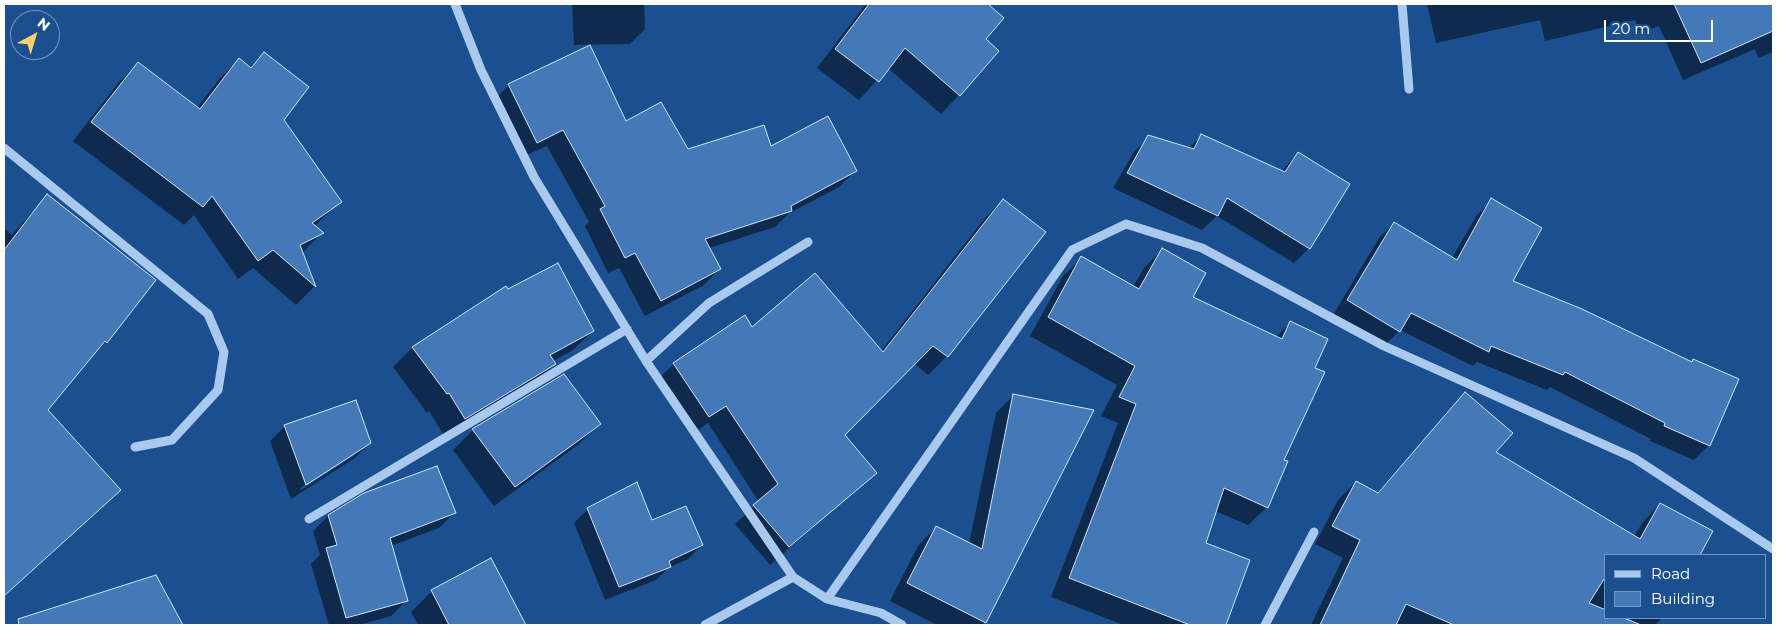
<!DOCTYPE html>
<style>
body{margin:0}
#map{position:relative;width:1777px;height:629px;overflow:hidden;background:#1b4f8f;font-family:Montserrat,sans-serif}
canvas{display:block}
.frame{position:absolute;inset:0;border:5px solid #fff;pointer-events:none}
.legend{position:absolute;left:1604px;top:554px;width:162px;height:65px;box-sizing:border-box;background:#1b4f8f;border:1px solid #7695bc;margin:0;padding:6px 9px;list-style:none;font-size:15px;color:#fff}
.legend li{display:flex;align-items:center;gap:10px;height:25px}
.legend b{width:25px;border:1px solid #7695bc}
.north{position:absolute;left:10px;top:10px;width:50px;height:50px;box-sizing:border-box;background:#1b4f8f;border:1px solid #7695bc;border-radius:50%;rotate:39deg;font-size:14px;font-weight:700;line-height:20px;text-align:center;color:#fff}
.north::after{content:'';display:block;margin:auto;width:18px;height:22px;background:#ffd166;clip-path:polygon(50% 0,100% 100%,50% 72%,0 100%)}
.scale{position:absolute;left:1604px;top:20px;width:109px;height:22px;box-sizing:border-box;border:2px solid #fff;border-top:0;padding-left:6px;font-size:15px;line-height:18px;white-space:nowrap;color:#fff;-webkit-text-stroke:4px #1b4f8f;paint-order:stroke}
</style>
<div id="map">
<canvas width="1777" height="629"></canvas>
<div class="frame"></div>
<ul class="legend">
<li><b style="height:6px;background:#a9c9ee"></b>Road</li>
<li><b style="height:14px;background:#4478b7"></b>Building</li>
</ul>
<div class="north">N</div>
<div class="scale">20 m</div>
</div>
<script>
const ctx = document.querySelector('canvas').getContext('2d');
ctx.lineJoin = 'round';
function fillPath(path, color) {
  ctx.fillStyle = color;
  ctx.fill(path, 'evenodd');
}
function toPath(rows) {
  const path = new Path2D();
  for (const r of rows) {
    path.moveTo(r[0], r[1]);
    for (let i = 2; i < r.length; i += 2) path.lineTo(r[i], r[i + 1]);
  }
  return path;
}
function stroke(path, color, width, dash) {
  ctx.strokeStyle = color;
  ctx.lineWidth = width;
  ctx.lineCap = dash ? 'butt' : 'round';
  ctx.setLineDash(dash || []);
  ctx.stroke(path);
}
fillPath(toPath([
 [572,4,644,4,645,29,630,44,574,45],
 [866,4,986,4,1002,18,984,40,959,95,941,114,888,68,859,100,817,68],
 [1427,4,1773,4,1773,52,1758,58,1755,49,1683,80,1659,26,1640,33,1635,20,1545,41,1540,20,1436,43],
 [264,53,282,120,340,202,314,226,322,233,302,253,314,287,296,305,253,268,238,279,194,215,184,225,73,141,119,82,138,64,197,108,220,78,239,59,249,68],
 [509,85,625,123,687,151,770,148,855,171,839,187,788,214,775,227,709,248,720,268,704,285,645,316,619,268,608,273,585,226,589,222,547,146,520,158,493,101],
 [1201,136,1281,172,1298,153,1309,248,1294,263,1217,216,1202,230,1113,188,1134,152,1149,137,1189,148],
 [47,196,106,342,86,361,46,410,100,509,4,596,4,228,12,235],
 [1003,200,1044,232,947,356,928,375,914,363,843,435,875,473,770,565,735,524,759,502,708,423,691,435,655,382,674,364,752,329,881,351,985,218],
 [1492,200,1511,281,1709,445,1694,460,1650,441,1651,439,1550,387,1547,390,1477,362,1473,366,1400,330,1384,346,1333,315,1379,238,1394,223,1452,258,1477,215],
 [1162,250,1191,297,1276,337,1290,323,1313,368,1267,507,1248,525,1215,511,1205,544,1248,561,1224,625,1124,625,1051,597,1118,423,1101,416,1117,385,1030,336,1063,276,1082,258,1133,287,1144,268],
 [506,288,508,291,593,331,573,350,553,361,555,364,536,383,445,437,429,411,427,413,393,367,412,348],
 [1465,394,1494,452,1634,537,1642,523,1660,504,1711,532,1699,555,1606,555,1606,618,1610,618,1607,625,1311,625,1343,558,1315,544,1338,500,1356,482,1377,493],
 [1014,395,985,622,982,625,937,625,890,601,918,546,936,527,969,544,996,413],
 [599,424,579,444,494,506,453,450,473,430],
 [285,426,370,443,355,458,291,499,270,441],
 [355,452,355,455,301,490,300,488],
 [588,509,652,522,702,545,688,559,668,568,656,580,605,600,574,523],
 [454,513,439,528,391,546,406,601,391,616,358,625,329,625,311,564,320,555,313,531,328,516],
 [491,560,525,625,418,625,411,612,432,591],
 [155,576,182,625,20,625,50,610],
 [1627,618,1662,618,1655,625,1642,625]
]), '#0007');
const building = toPath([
 [869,4,988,4,1004,18,986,39,999,51,960,96,905,48,879,82,835,49,869,4],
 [1674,4,1773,4,1773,31,1701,63,1674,4],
 [590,45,626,121,661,102,688,149,764,125,771,146,828,116,857,171,791,206,792,211,705,239,721,269,661,301,635,253,625,258,600,209,605,206,563,130,537,143,508,84,590,45],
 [264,52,309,87,284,120,342,202,312,223,324,233,300,245,316,287,273,250,258,261,212,196,203,207,91,122,138,62,200,109,239,58,251,68,264,52],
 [1201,134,1285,172,1298,152,1350,184,1310,249,1227,198,1218,216,1127,173,1148,135,1194,149,1201,134],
 [47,194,156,280,107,343,105,341,48,410,121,490,4,596,4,250,47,194],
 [1491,198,1542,228,1513,281,1582,309,1692,362,1693,359,1739,379,1710,446,1664,426,1665,423,1565,372,1563,375,1491,346,1489,352,1411,313,1400,332,1347,300,1394,222,1457,260,1491,198],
 [1003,199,1046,232,948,357,933,346,845,435,877,473,789,547,753,505,778,484,726,406,709,417,673,363,745,315,752,327,815,273,883,352,1003,199],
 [1162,248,1206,273,1193,297,1282,339,1290,321,1328,339,1315,368,1325,372,1284,460,1288,461,1268,508,1224,488,1206,543,1250,560,1226,625,1190,625,1069,578,1136,404,1119,397,1135,366,1048,317,1081,256,1139,289,1162,248],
 [558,263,594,331,550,355,556,364,465,419,449,393,447,394,412,347,506,286,508,289,558,263],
 [564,374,601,424,515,487,472,429,564,374],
 [1465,392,1513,433,1496,452,1640,539,1660,503,1713,531,1700,555,1606,555,1606,576,1589,603,1606,610,1606,618,1624,618,1641,625,1454,625,1406,604,1396,625,1320,625,1360,540,1332,526,1356,481,1378,493,1465,392],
 [1013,394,1094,410,986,623,907,583,936,526,982,549,1013,394],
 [356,400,371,443,306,485,284,425,356,400],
 [437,466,456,513,390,538,408,601,346,618,326,548,337,545,328,515,364,493,437,466],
 [637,482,652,520,686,506,703,545,669,561,671,567,619,587,587,508,637,482],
 [491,558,526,625,449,625,431,590,491,558],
 [156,575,183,625,19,625,18,619,156,575]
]);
fillPath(building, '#4478b7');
stroke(building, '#cfe3fa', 1);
stroke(toPath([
 [455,4,481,70,534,177,646,361,793,577],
 [1402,4,1409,89],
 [4,148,208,314,224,352,218,390,172,440,135,447],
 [646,361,709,303,808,242],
 [309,519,627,329],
 [827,599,1072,250,1126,224,1202,248,1384,346,1634,458,1773,549],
 [705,625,793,577,827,599,881,613,902,625],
 [1265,625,1314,532]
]), '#a9c9ee', 9);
</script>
